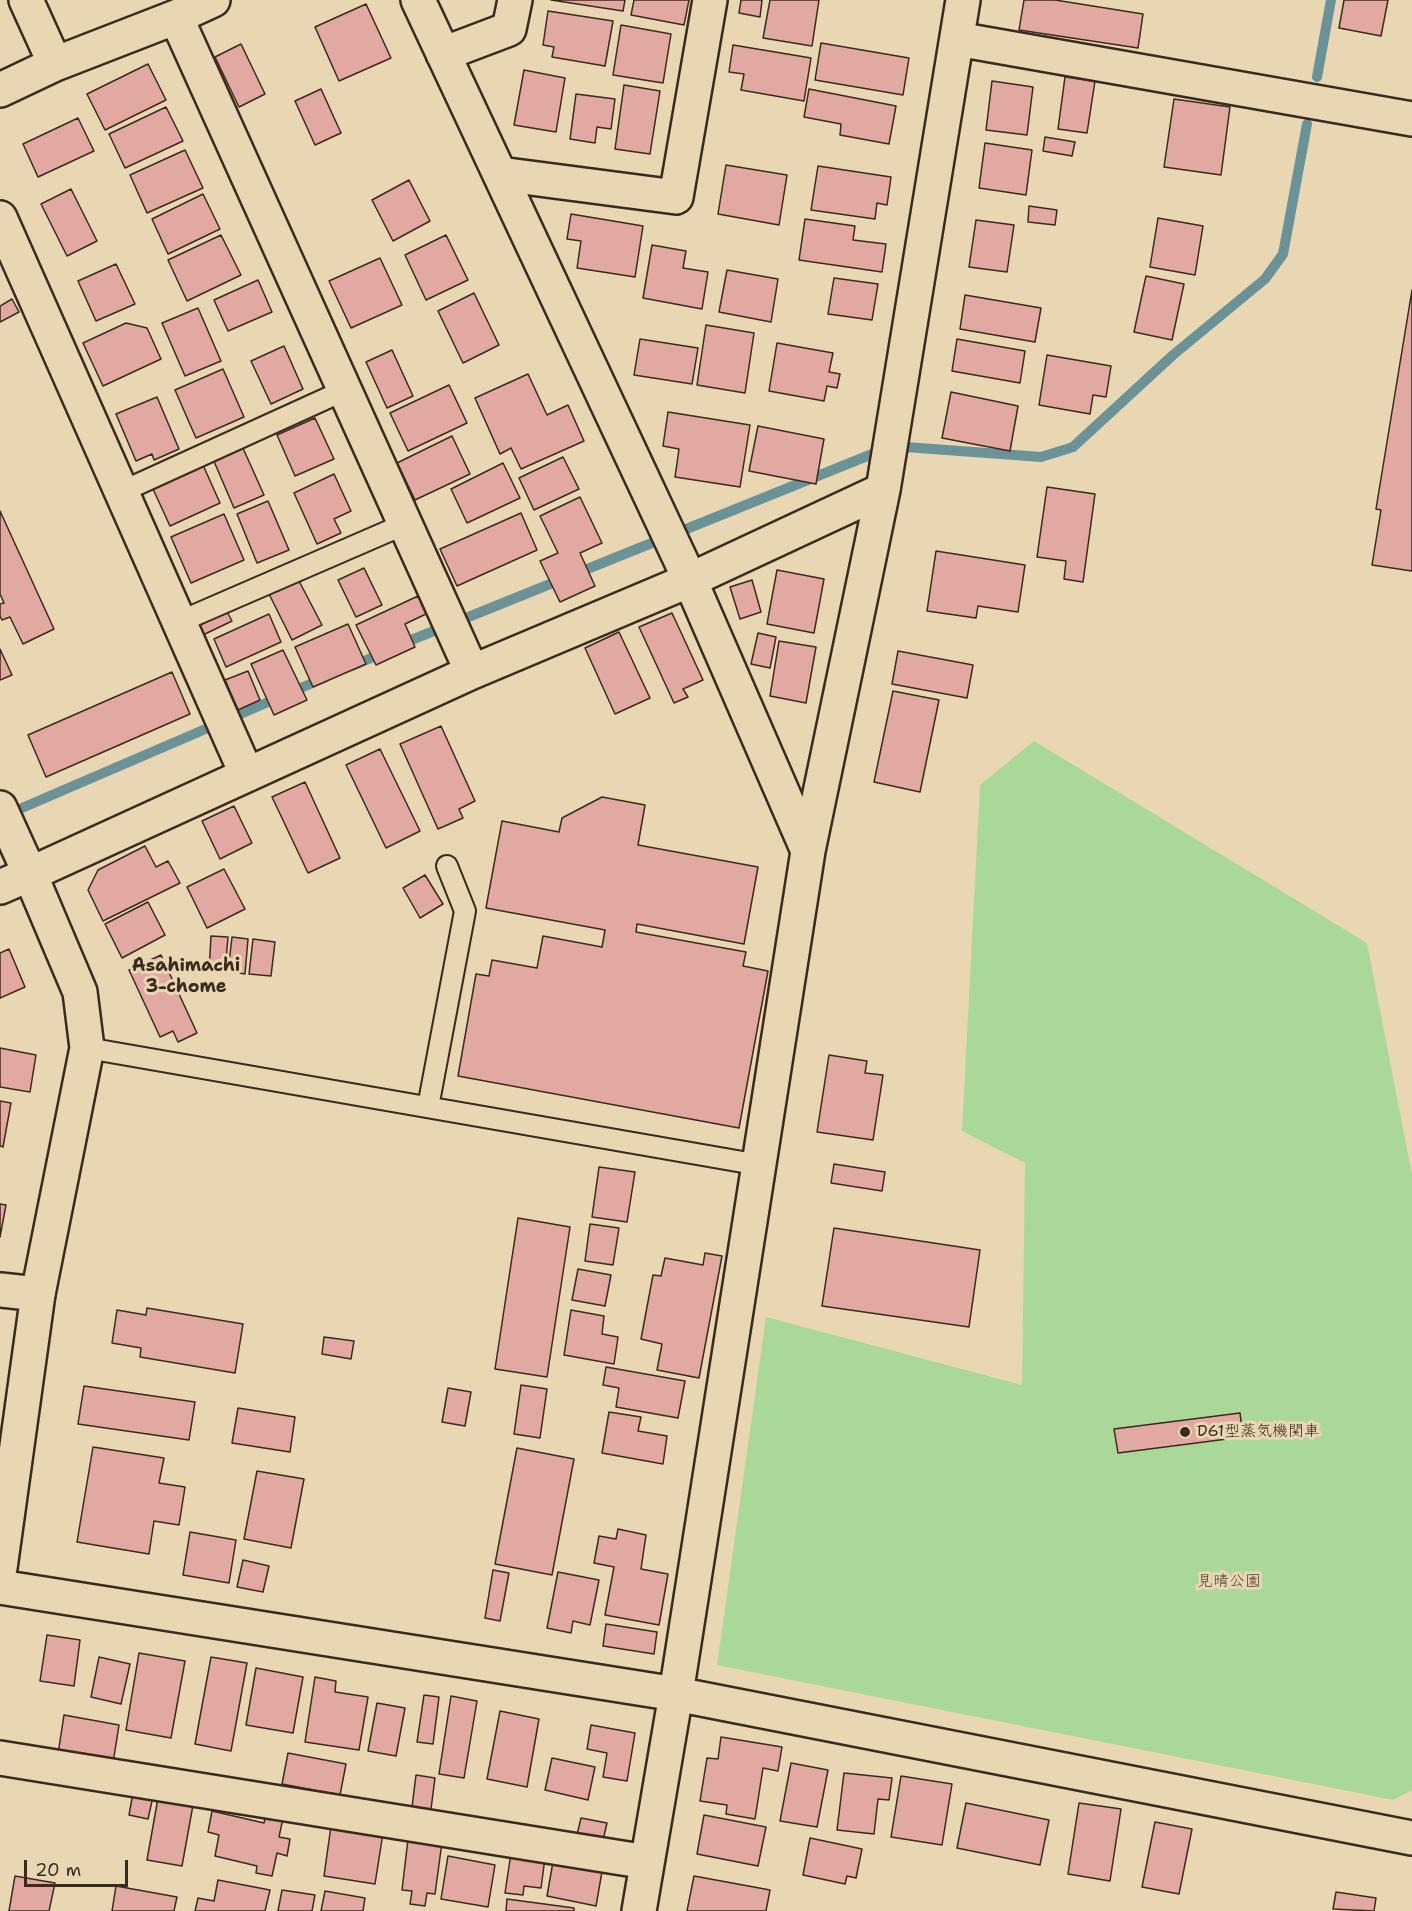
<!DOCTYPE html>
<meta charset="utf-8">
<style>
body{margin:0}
#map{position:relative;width:1412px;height:1911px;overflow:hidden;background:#e9d7b4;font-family:"Shantell Sans",sans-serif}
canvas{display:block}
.scale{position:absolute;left:24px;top:1860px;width:104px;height:27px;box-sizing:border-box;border:3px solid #3b2a1e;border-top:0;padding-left:8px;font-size:18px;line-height:21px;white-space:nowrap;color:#3b2a1e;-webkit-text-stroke:4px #e9d7b4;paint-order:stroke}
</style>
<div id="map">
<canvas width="1412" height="1911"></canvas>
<div class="scale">20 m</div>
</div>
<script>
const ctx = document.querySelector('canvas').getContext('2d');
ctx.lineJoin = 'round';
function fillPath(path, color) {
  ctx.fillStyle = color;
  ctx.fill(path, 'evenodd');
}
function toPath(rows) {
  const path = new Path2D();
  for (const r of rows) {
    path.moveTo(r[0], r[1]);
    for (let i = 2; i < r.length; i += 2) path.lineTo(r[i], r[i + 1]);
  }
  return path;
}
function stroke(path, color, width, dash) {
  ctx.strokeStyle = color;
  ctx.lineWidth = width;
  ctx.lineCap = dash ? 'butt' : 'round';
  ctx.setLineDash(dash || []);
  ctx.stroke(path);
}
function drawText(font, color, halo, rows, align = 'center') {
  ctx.font = font + ' "Shantell Sans","Klee One",sans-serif';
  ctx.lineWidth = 6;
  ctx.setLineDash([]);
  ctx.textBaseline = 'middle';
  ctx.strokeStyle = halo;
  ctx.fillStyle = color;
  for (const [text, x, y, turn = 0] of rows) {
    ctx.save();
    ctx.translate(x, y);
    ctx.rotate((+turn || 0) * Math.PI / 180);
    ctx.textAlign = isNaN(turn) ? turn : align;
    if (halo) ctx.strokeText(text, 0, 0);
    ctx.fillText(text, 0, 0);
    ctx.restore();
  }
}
fillPath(toPath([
 [1034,741,1367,943,1412,1175,1412,1790,1393,1800,717,1665,766,1317,1022,1385,1025,1163,962,1131,980,785]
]), '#a9d899');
stroke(toPath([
 [1317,77,1331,0],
 [399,645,892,446,1041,457,1073,447,1173,355,1265,279,1283,254,1307,124],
 [352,666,385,652],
 [8,814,324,678]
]), '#6a9297', 10);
const building = toPath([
 [551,0,625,0,623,11,551,0],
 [634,0,689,0,684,25,631,15,634,0],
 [741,0,762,0,760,17,739,13,741,0],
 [770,0,819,0,812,46,763,38,770,0],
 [1024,0,1055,0,1143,14,1138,48,1019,30,1024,0],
 [1344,0,1388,0,1381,36,1339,28,1344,0],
 [366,4,391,58,339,81,315,27,366,4],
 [548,11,613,21,605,66,552,57,554,47,543,45,548,11],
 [621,25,671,34,663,83,613,75,621,25],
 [821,43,909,58,903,95,815,80,821,43],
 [241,44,265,94,239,107,215,57,241,44],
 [733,45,811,58,804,101,741,90,744,74,729,72,733,45],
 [148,64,166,100,105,130,87,94,148,64],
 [524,70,565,78,556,132,514,125,524,70],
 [1065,77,1095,81,1087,133,1058,129,1065,77],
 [992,81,1033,87,1027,135,986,130,992,81],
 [624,85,660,91,650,154,615,149,624,85],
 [321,89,341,133,315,145,295,101,321,89],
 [809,89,896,106,889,144,840,135,841,124,804,117,809,89],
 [576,94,615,99,611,129,597,127,595,143,570,139,576,94],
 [1174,99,1230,107,1221,175,1164,167,1174,99],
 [166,107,183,141,125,168,109,134,166,107],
 [78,118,94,151,38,177,23,144,78,118],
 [1045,137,1075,142,1072,156,1043,151,1045,137],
 [985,143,1032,150,1026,195,979,188,985,143],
 [185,150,203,188,147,213,130,175,185,150],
 [726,165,787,175,779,225,718,214,726,165],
 [818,166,891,177,887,205,877,203,875,219,811,210,818,166],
 [409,180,430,221,393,241,372,200,409,180],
 [71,189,97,241,67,256,41,204,71,189],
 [203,194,220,229,168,254,152,219,203,194],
 [1029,206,1057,210,1055,225,1028,222,1029,206],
 [571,214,643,226,635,277,577,268,581,241,567,239,571,214],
 [1158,218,1203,226,1195,275,1150,267,1158,218],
 [805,219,855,226,853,240,886,244,882,272,799,260,805,219],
 [976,220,1014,225,1007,272,969,267,976,220],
 [221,235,241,275,187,301,168,260,221,235],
 [446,235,468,280,426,300,405,255,446,235],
 [652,245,686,251,683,268,708,272,702,309,643,298,652,245],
 [380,258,402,305,351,328,329,281,380,258],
 [116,264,135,304,96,321,78,281,116,264],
 [727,270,778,279,771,322,719,312,727,270],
 [1146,276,1184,284,1172,340,1134,332,1146,276],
 [834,278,878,284,872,320,828,314,834,278],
 [258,280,272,312,228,331,214,300,258,280],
 [1412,290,1412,571,1372,565,1381,510,1376,509,1412,290],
 [474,293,499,345,463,363,438,311,474,293],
 [965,295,1041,308,1035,342,960,329,965,295],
 [12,299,19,312,0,322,0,306,12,299],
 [198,308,221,361,185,376,162,323,198,308],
 [126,323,147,328,161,359,103,386,83,343,126,323],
 [706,325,754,333,745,393,697,385,706,325],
 [640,339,698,348,692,384,634,375,640,339],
 [957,339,1025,351,1020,383,952,371,957,339],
 [777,343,833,353,829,372,840,374,837,388,827,386,824,401,769,391,777,343],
 [284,346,303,389,271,404,251,361,284,346],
 [392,350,413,396,387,408,366,362,392,350],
 [1047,355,1111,366,1106,397,1093,395,1090,414,1039,405,1047,355],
 [223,369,244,417,196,438,175,390,223,369],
 [528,374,547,415,568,405,584,441,521,469,511,448,500,454,475,398,528,374],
 [449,385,467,423,408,451,390,413,449,385],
 [951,392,1018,406,1010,451,942,438,951,392],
 [157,397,179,449,154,460,152,454,136,461,116,414,157,397],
 [668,412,750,425,740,487,675,477,679,449,663,446,668,412],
 [315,418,334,459,295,476,277,435,315,418],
 [758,426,824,439,816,484,749,471,758,426],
 [452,436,470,474,415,500,397,463,452,436],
 [242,446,264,495,234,508,213,459,242,446],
 [563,457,579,489,534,510,519,478,563,457],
 [503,463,520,498,467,523,451,489,503,463],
 [203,465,220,503,170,526,153,489,203,465],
 [334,474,351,511,334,519,341,533,317,544,294,493,334,474],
 [1047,487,1095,494,1083,582,1064,579,1066,561,1037,557,1047,487],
 [580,497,602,543,580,553,595,586,560,602,540,561,558,553,540,516,580,497],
 [268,501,289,550,257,563,237,514,268,501],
 [0,511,54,629,23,644,10,617,2,620,0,616,0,604,4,603,0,594,0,511],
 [521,513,537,550,457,586,440,549,521,513],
 [224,514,244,560,191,583,171,537,224,514],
 [936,551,1025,565,1018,612,978,606,976,618,927,611,936,551],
 [364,568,382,605,356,617,338,580,364,568],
 [777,570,824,579,814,633,767,624,777,570],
 [298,579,322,625,292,640,269,594,298,579],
 [752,580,761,612,740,619,730,587,752,580],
 [418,596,426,614,405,624,415,647,376,665,356,625,418,596],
 [225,608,232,621,203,635,197,621,225,608],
 [672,613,703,680,683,689,688,697,674,703,639,627,672,613],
 [269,614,281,642,226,667,214,639,269,614],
 [348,624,366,664,313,687,295,647,348,624],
 [619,632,650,698,615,714,585,648,619,632],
 [758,633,776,637,770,668,751,664,758,633],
 [779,641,816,647,806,703,770,696,779,641],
 [0,649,12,675,0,680,0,649],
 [283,650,307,700,274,715,251,664,283,650],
 [898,651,973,665,967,698,892,684,898,651],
 [248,671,260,700,238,710,225,680,248,671],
 [172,672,190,714,46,777,28,735,172,672],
 [893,691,939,700,920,792,874,782,893,691],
 [441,726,475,801,459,809,463,818,438,829,400,744,441,726],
 [380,749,420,831,386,848,346,765,380,749],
 [305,782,340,858,308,873,272,797,305,782],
 [602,797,645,805,638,845,758,867,744,944,637,924,636,932,746,952,743,966,768,971,739,1128,458,1076,476,974,489,976,492,960,537,968,543,936,602,947,605,930,486,908,502,821,559,832,562,818,602,797],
 [234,806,252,843,220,859,202,821,234,806],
 [145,846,156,867,168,861,180,883,103,921,88,890,98,870,145,846],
 [224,869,245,909,207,928,187,887,224,869],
 [425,875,443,904,420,918,403,888,425,875],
 [148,902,165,935,122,958,105,924,148,902],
 [211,936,228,937,225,972,209,971,211,936],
 [232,937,248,939,245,974,228,971,232,937],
 [253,939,275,942,271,976,249,974,253,939],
 [9,949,25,987,0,998,0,953,9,949],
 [161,955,197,1033,178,1042,173,1031,160,1037,129,970,161,955],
 [0,1048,36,1055,30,1092,0,1087,0,1048],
 [829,1055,867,1061,865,1073,883,1075,873,1140,817,1132,829,1055],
 [0,1101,11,1103,3,1147,0,1146,0,1101],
 [834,1164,885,1172,882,1191,831,1183,834,1164],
 [599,1167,635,1172,627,1222,592,1217,599,1167],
 [0,1204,6,1205,0,1237,0,1204],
 [518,1218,570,1227,547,1377,495,1369,518,1218],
 [590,1224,619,1228,613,1265,585,1261,590,1224],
 [834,1228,980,1250,969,1327,822,1306,834,1228],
 [705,1253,722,1256,699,1378,657,1370,662,1344,641,1339,653,1275,661,1276,665,1258,703,1265,705,1253],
 [578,1269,611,1275,605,1306,572,1300,578,1269],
 [147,1308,243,1324,235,1373,140,1357,141,1348,112,1343,117,1310,146,1315,147,1308],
 [571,1310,604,1316,602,1334,618,1337,614,1364,564,1355,571,1310],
 [324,1337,354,1341,351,1359,322,1354,324,1337],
 [606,1367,685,1381,678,1418,616,1407,619,1388,603,1385,606,1367],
 [521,1385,547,1389,540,1438,514,1434,521,1385],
 [84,1386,195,1402,189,1440,78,1424,84,1386],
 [448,1388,471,1392,465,1426,442,1422,448,1388],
 [238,1408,295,1417,290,1452,232,1443,238,1408],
 [609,1412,641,1417,638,1431,667,1436,663,1464,602,1453,609,1412],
 [1240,1413,1243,1437,1118,1453,1114,1429,1240,1413],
 [93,1447,164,1458,159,1483,185,1487,179,1525,154,1521,149,1554,77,1542,93,1447],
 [517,1448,574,1459,552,1575,495,1564,517,1448],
 [257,1471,304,1479,291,1548,244,1539,257,1471],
 [618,1529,646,1535,641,1569,668,1574,659,1625,605,1615,614,1567,594,1563,599,1536,616,1539,618,1529],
 [190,1532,236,1540,229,1583,183,1575,190,1532],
 [243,1560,269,1566,263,1592,237,1587,243,1560],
 [493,1570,509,1573,500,1621,485,1618,493,1570],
 [558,1572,599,1580,590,1625,573,1621,571,1633,547,1628,558,1572],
 [606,1624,657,1632,654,1654,603,1646,606,1624],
 [47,1635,80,1640,74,1686,40,1681,47,1635],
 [139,1653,185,1661,171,1738,126,1730,139,1653],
 [99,1657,130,1664,121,1704,91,1697,99,1657],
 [211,1657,247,1663,231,1751,195,1744,211,1657],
 [256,1668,303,1677,293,1733,246,1725,256,1668],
 [315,1677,336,1681,335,1692,368,1697,359,1750,305,1742,315,1677],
 [424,1695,439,1697,433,1744,417,1742,424,1695],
 [451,1696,477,1701,464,1778,439,1774,451,1696],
 [377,1703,405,1708,396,1756,368,1751,377,1703],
 [500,1711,539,1719,527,1787,487,1779,500,1711],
 [64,1715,119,1725,113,1763,58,1754,64,1715],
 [591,1725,635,1733,627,1781,603,1777,607,1753,587,1749,591,1725],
 [721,1737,782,1747,778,1771,763,1768,755,1819,726,1814,727,1805,700,1801,707,1758,718,1759,721,1737],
 [288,1753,346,1764,340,1795,282,1784,288,1753],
 [552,1758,595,1767,588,1800,545,1790,552,1758],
 [791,1763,828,1770,817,1827,780,1821,791,1763],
 [844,1773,892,1778,889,1800,878,1799,874,1834,837,1830,844,1773],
 [416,1775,435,1778,431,1809,412,1807,416,1775],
 [901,1776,952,1784,942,1845,891,1837,901,1776],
 [134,1787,154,1792,148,1819,129,1815,134,1787],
 [158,1798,193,1805,182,1866,147,1860,158,1798],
 [966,1803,1049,1820,1040,1865,957,1848,966,1803],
 [1079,1803,1121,1809,1110,1881,1068,1874,1079,1803],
 [212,1811,264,1823,266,1815,283,1818,279,1837,290,1839,287,1856,277,1853,272,1876,256,1873,257,1866,215,1856,219,1835,208,1832,212,1811],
 [704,1815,766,1827,758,1866,697,1854,704,1815],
 [581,1818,607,1823,603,1840,577,1835,581,1818],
 [1155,1822,1192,1829,1179,1894,1142,1887,1155,1822],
 [331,1826,383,1833,375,1884,324,1876,331,1826],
 [409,1831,443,1835,435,1894,427,1893,425,1906,410,1904,412,1891,402,1890,409,1831],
 [810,1838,862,1849,856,1878,847,1876,845,1884,803,1875,810,1838],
 [511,1853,545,1858,541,1888,524,1886,523,1895,505,1893,511,1853],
 [448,1856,495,1865,488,1907,441,1899,448,1856],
 [554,1856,603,1866,596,1906,547,1896,554,1856],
 [15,1876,55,1883,49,1911,9,1911,15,1876],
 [694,1876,770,1890,766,1911,687,1911,694,1876],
 [218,1880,270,1890,265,1911,195,1911,198,1898,214,1901,218,1880],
 [116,1886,177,1897,174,1911,112,1911,116,1886],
 [282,1890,315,1895,312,1911,278,1911,282,1890],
 [325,1891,365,1898,363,1911,321,1911,325,1891],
 [1336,1892,1376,1898,1374,1911,1333,1909,1336,1892],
 [507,1899,574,1908,574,1911,506,1911,507,1899]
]);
fillPath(building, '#e2a8a2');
stroke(building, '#3b2a1e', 1.5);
const service = toPath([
 [121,492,345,390],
 [179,622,405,524],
 [87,1048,760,1165],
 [428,1107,465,911,447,866]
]);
const minor = toPath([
 [26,0,55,64],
 [418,0,690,580,808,851],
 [176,17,472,672],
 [957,39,1412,119],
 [443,54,509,29,515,0],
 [0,90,55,64,176,17,213,0],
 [500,174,676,197,710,0],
 [0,218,247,775],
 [30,874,472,672,690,580,883,490],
 [0,1290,38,1294],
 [0,1587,676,1694,1412,1838],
 [0,1758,647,1862],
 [639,1911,676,1694,808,851,883,490,963,0]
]);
const tertiary = toPath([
 [0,808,30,874,80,992,87,1048,38,1294,0,1568],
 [0,887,30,874]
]);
stroke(service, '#3b2a1e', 24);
stroke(minor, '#3b2a1e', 38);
stroke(tertiary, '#3b2a1e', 38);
stroke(service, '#e9d7b4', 20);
stroke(minor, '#e9d7b4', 33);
stroke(tertiary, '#e9d7b4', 33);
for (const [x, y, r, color] of [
 [1185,1432,6,"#3b2a1e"]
]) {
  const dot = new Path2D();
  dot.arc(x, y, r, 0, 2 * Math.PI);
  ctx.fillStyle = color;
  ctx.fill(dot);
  stroke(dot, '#e9d7b4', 2);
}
drawText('16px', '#3b2a1e', '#e9d7b4', [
 ["D61型蒸気機関車",1197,1432]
], 'left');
drawText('16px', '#4c4430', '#e9d7b4', [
 ["見晴公園",1229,1582]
]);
drawText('bold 18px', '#3b2a1e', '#e9d7b4', [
 ["Asahimachi",186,966],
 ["3-chome",186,987]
]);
</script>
